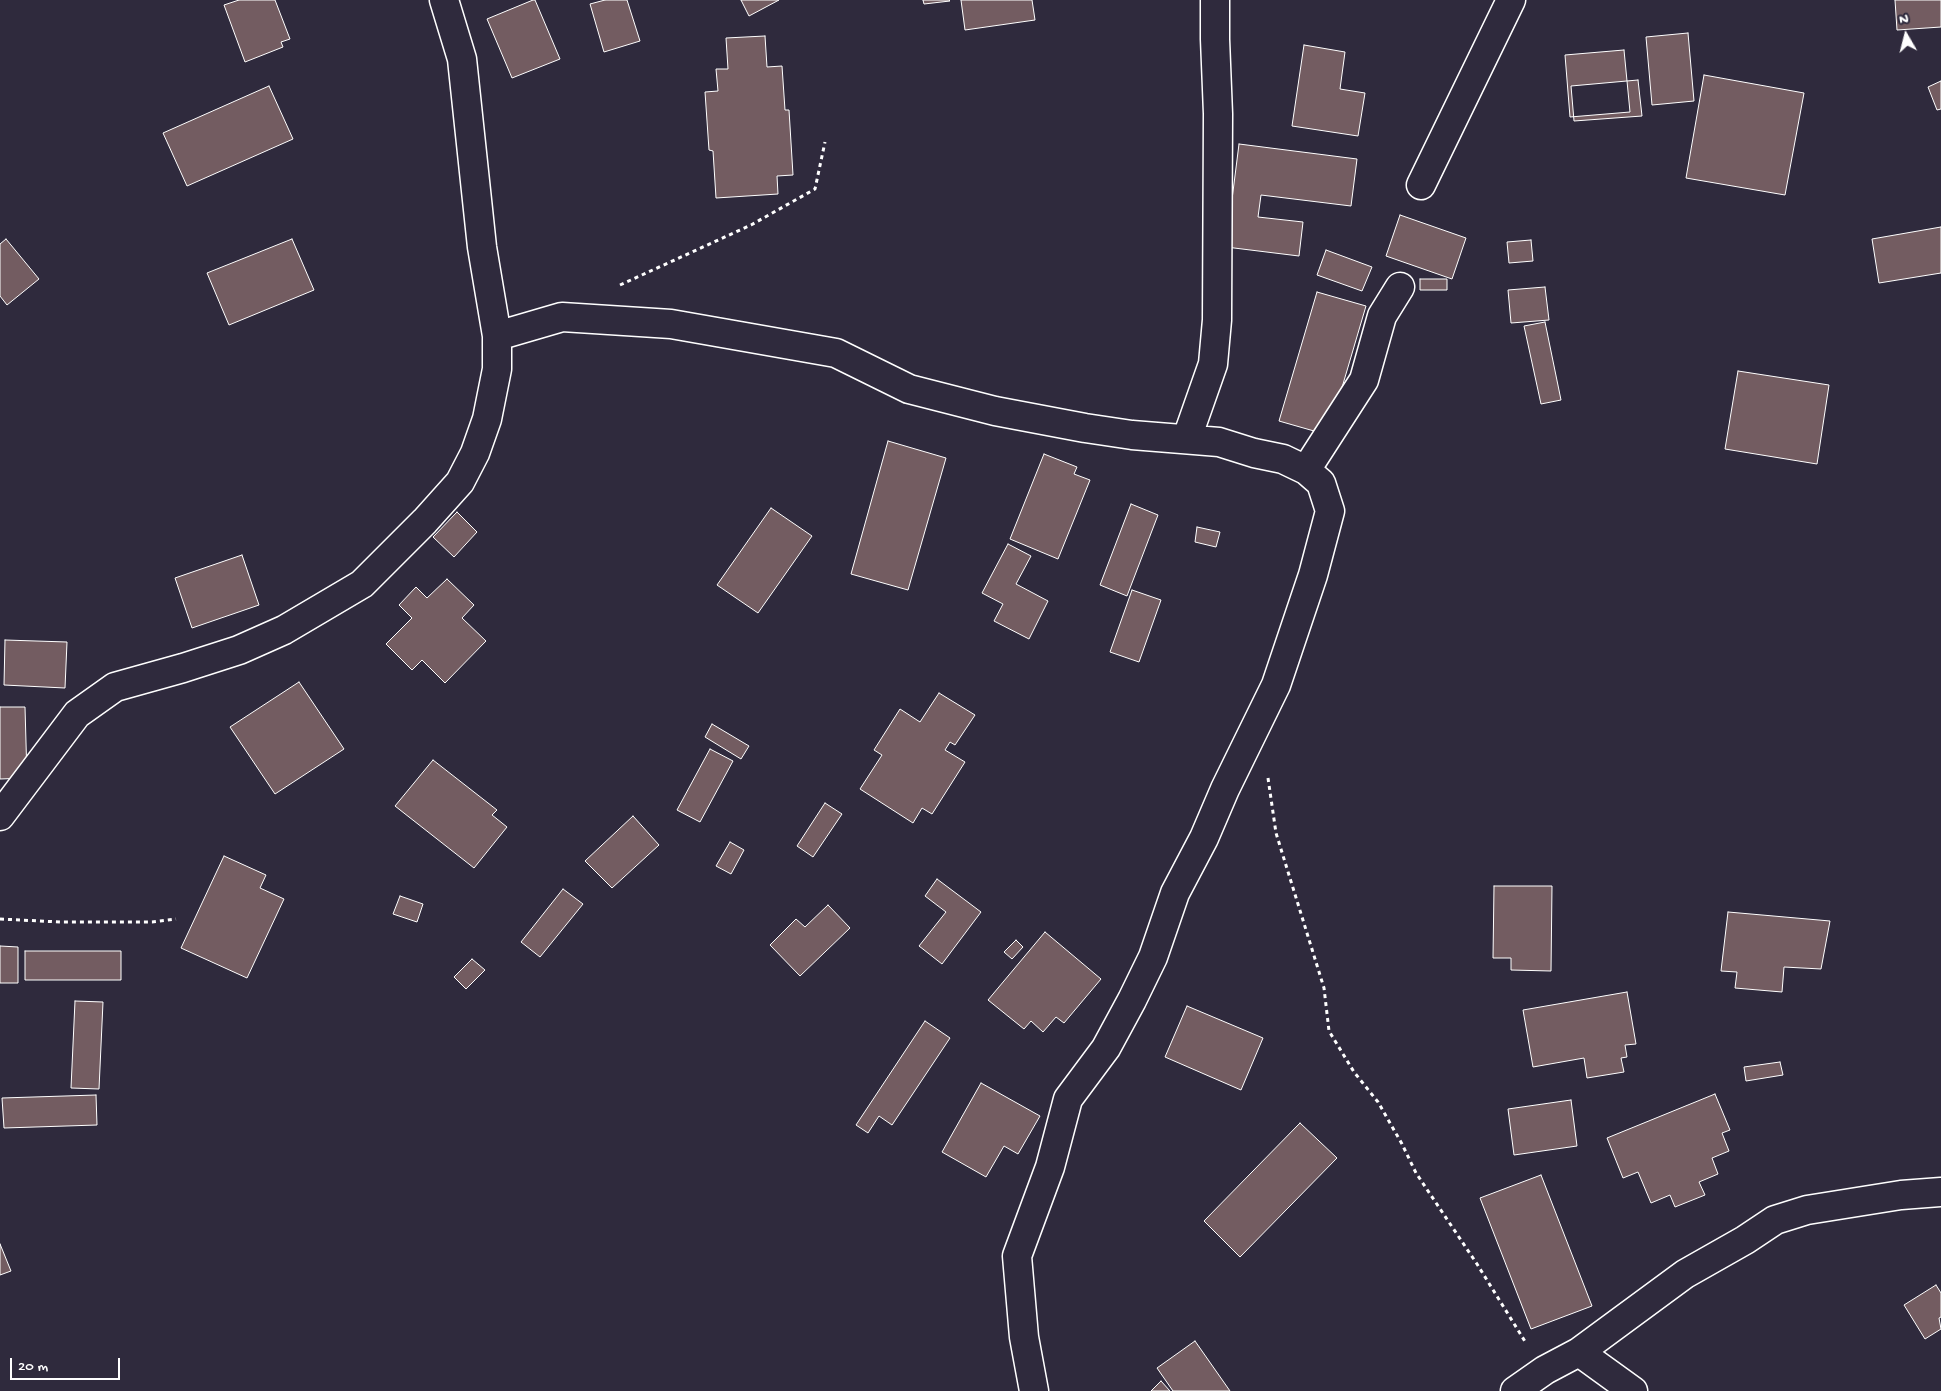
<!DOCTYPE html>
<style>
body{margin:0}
#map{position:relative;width:1941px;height:1391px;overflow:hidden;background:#2f2a3d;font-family:"Gochi Hand",sans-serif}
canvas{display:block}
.north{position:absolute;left:1881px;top:10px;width:50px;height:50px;-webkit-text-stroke:4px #2f2a3d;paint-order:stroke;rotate:352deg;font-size:14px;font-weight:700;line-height:20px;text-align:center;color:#fff}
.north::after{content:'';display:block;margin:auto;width:18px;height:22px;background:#fff;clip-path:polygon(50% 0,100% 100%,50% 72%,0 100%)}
.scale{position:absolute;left:10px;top:1358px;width:110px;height:22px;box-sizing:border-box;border:2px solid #fff;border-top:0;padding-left:6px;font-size:15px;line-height:18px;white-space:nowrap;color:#fff;-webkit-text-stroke:4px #2f2a3d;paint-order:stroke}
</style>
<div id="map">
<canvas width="1941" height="1391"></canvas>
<div class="north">N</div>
<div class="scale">20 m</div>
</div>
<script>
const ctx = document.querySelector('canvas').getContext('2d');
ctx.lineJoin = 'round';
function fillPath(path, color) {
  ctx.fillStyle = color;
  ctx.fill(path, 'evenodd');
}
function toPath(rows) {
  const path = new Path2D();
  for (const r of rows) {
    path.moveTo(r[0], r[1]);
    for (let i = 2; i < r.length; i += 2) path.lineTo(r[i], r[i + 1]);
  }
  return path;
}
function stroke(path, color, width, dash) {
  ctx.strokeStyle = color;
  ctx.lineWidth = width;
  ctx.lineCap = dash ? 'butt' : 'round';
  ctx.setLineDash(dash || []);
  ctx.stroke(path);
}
const building = toPath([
 [239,0,275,0,290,39,281,42,283,47,245,62,224,5,239,0],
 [533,0,535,0,560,59,512,78,487,19,533,0],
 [605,0,627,0,640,41,604,52,590,4,605,0],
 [741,0,779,0,749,16,741,0],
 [923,0,949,0,950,1,924,4,923,0],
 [961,0,1032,0,1035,20,965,30,961,0],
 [1895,0,1941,0,1941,27,1897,30,1895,0],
 [1688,33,1694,101,1652,105,1646,37,1688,33],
 [765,36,767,67,782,66,785,110,789,110,793,175,777,176,778,194,716,198,713,151,709,150,705,92,718,91,716,69,728,69,726,38,765,36],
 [1304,45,1345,52,1340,89,1365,93,1358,136,1292,126,1304,45],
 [1624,50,1630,112,1570,117,1565,55,1624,50],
 [1704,75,1804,93,1785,195,1686,178,1704,75],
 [1638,80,1642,116,1574,121,1571,86,1638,80],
 [1941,81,1941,109,1937,110,1928,87,1941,81],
 [269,86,293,139,187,186,163,133,269,86],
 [1239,144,1357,159,1351,206,1261,195,1258,217,1303,222,1299,256,1226,247,1239,144],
 [1400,215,1466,238,1452,279,1386,256,1400,215],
 [1941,227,1941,273,1879,283,1872,239,1941,227],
 [6,239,39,279,7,305,0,296,0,244,6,239],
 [292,239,314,290,229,325,207,273,292,239],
 [1531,240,1533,261,1509,263,1507,242,1531,240],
 [1326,250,1372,267,1362,291,1317,275,1326,250],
 [1420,279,1447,279,1447,290,1420,290,1420,279],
 [1545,287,1549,320,1511,323,1508,290,1545,287],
 [1317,292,1366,306,1328,435,1279,421,1317,292],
 [1545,322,1561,400,1541,404,1524,326,1545,322],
 [1738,371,1829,385,1817,464,1725,449,1738,371],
 [888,441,946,458,908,590,851,574,888,441],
 [1044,454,1077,467,1074,474,1090,480,1058,559,1010,539,1044,454],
 [1131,504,1158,515,1127,596,1100,585,1131,504],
 [771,508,812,536,758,613,717,585,771,508],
 [457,512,477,532,454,557,433,537,457,512],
 [1197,527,1220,532,1216,547,1195,542,1197,527],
 [1008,544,1031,556,1016,584,1048,601,1029,639,994,621,1003,604,982,593,1008,544],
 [242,555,259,605,192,628,175,578,242,555],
 [447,579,474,605,462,618,486,641,445,683,422,660,412,670,386,644,412,618,399,605,416,587,427,598,447,579],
 [1132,590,1161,600,1139,662,1110,652,1132,590],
 [5,640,67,642,65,688,4,685,5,640],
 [299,682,344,749,275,794,230,727,299,682],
 [939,693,975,715,955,745,950,742,945,750,965,762,932,814,922,808,913,823,860,789,882,755,874,750,900,709,920,722,939,693],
 [0,707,25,707,27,778,0,779,0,707],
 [712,724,749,746,741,759,705,737,712,724],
 [710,749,733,761,700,822,677,810,710,749],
 [433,760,497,810,492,815,507,827,474,868,395,806,433,760],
 [825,803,842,814,813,857,797,846,825,803],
 [633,816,659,845,612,888,585,861,633,816],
 [730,842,744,850,731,874,716,866,730,842],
 [224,856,266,875,260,888,284,899,247,978,181,948,224,856],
 [937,879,981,912,942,964,919,946,946,912,925,896,937,879],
 [1494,886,1552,886,1551,971,1511,970,1511,958,1493,958,1494,886],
 [563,889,583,904,540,957,521,942,563,889],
 [400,896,423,904,417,922,393,914,400,896],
 [828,905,850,928,800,976,770,945,796,919,805,927,828,905],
 [1728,912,1830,921,1821,969,1784,967,1782,992,1735,988,1737,972,1721,971,1728,912],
 [1045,932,1101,979,1064,1023,1056,1017,1043,1032,1031,1021,1024,1029,988,1000,1045,932],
 [1016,940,1023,947,1012,959,1004,952,1016,940],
 [0,946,18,947,18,983,0,983,0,946],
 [25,951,121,951,121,980,25,980,25,951],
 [472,959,485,970,466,989,454,977,472,959],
 [1627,992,1636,1044,1625,1045,1627,1057,1621,1058,1624,1072,1587,1078,1584,1058,1533,1067,1523,1010,1627,992],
 [75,1001,103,1002,99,1089,71,1088,75,1001],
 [1187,1006,1263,1038,1241,1090,1165,1057,1187,1006],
 [925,1021,950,1038,892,1125,879,1116,868,1133,856,1125,925,1021],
 [1780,1062,1783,1075,1746,1081,1744,1067,1780,1062],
 [981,1083,1040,1116,1018,1154,1004,1146,986,1177,942,1152,981,1083],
 [1715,1094,1730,1130,1722,1133,1729,1151,1712,1158,1718,1174,1699,1182,1705,1195,1675,1207,1670,1195,1651,1203,1638,1172,1623,1178,1607,1138,1715,1094],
 [96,1095,97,1125,4,1128,2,1098,96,1095],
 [1571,1100,1577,1146,1514,1155,1508,1109,1571,1100],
 [1300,1123,1337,1158,1240,1257,1204,1221,1300,1123],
 [1541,1175,1592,1306,1531,1329,1480,1198,1541,1175],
 [0,1244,11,1271,0,1275,0,1244],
 [1936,1285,1941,1293,1941,1317,1939,1318,1941,1329,1925,1339,1904,1305,1936,1285],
 [1195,1341,1230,1391,1173,1391,1157,1368,1195,1341],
 [1161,1381,1170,1391,1151,1391,1161,1381]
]);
fillPath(building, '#735c61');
stroke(building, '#fff', 1);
const street = toPath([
 [1421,185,1511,0],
 [497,336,562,317,671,324,836,353,909,389,995,411,1085,428,1132,435,1219,442,1254,453,1283,459,1306,470],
 [1187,438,1213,364,1217,320,1218,114,1215,39,1215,0],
 [0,816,77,714,115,687,183,668,239,650,284,630,362,584,425,521,460,482,475,453,487,419,497,369,497,336,482,247,462,59,444,0],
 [1579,1352,1633,1391],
 [1034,1391,1024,1337,1017,1256,1050,1167,1068,1099,1106,1048,1132,1000,1153,957,1175,893,1204,838,1225,789,1276,685,1313,575,1330,511,1321,483,1306,470,1364,380,1382,316,1400,287],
 [1515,1391,1545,1370,1579,1352,1685,1274,1745,1240,1775,1220,1807,1210,1901,1195,1941,1192]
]);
stroke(street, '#fff', 31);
stroke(toPath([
 [620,285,751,225,815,189,825,142],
 [1268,778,1276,833,1324,988,1329,1031,1354,1072,1378,1102,1402,1144,1416,1173,1477,1264,1526,1343],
 [0,919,60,922,152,922,176,919]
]), '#fff', 3, [4, 4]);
stroke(street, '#2f2a3d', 28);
</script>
